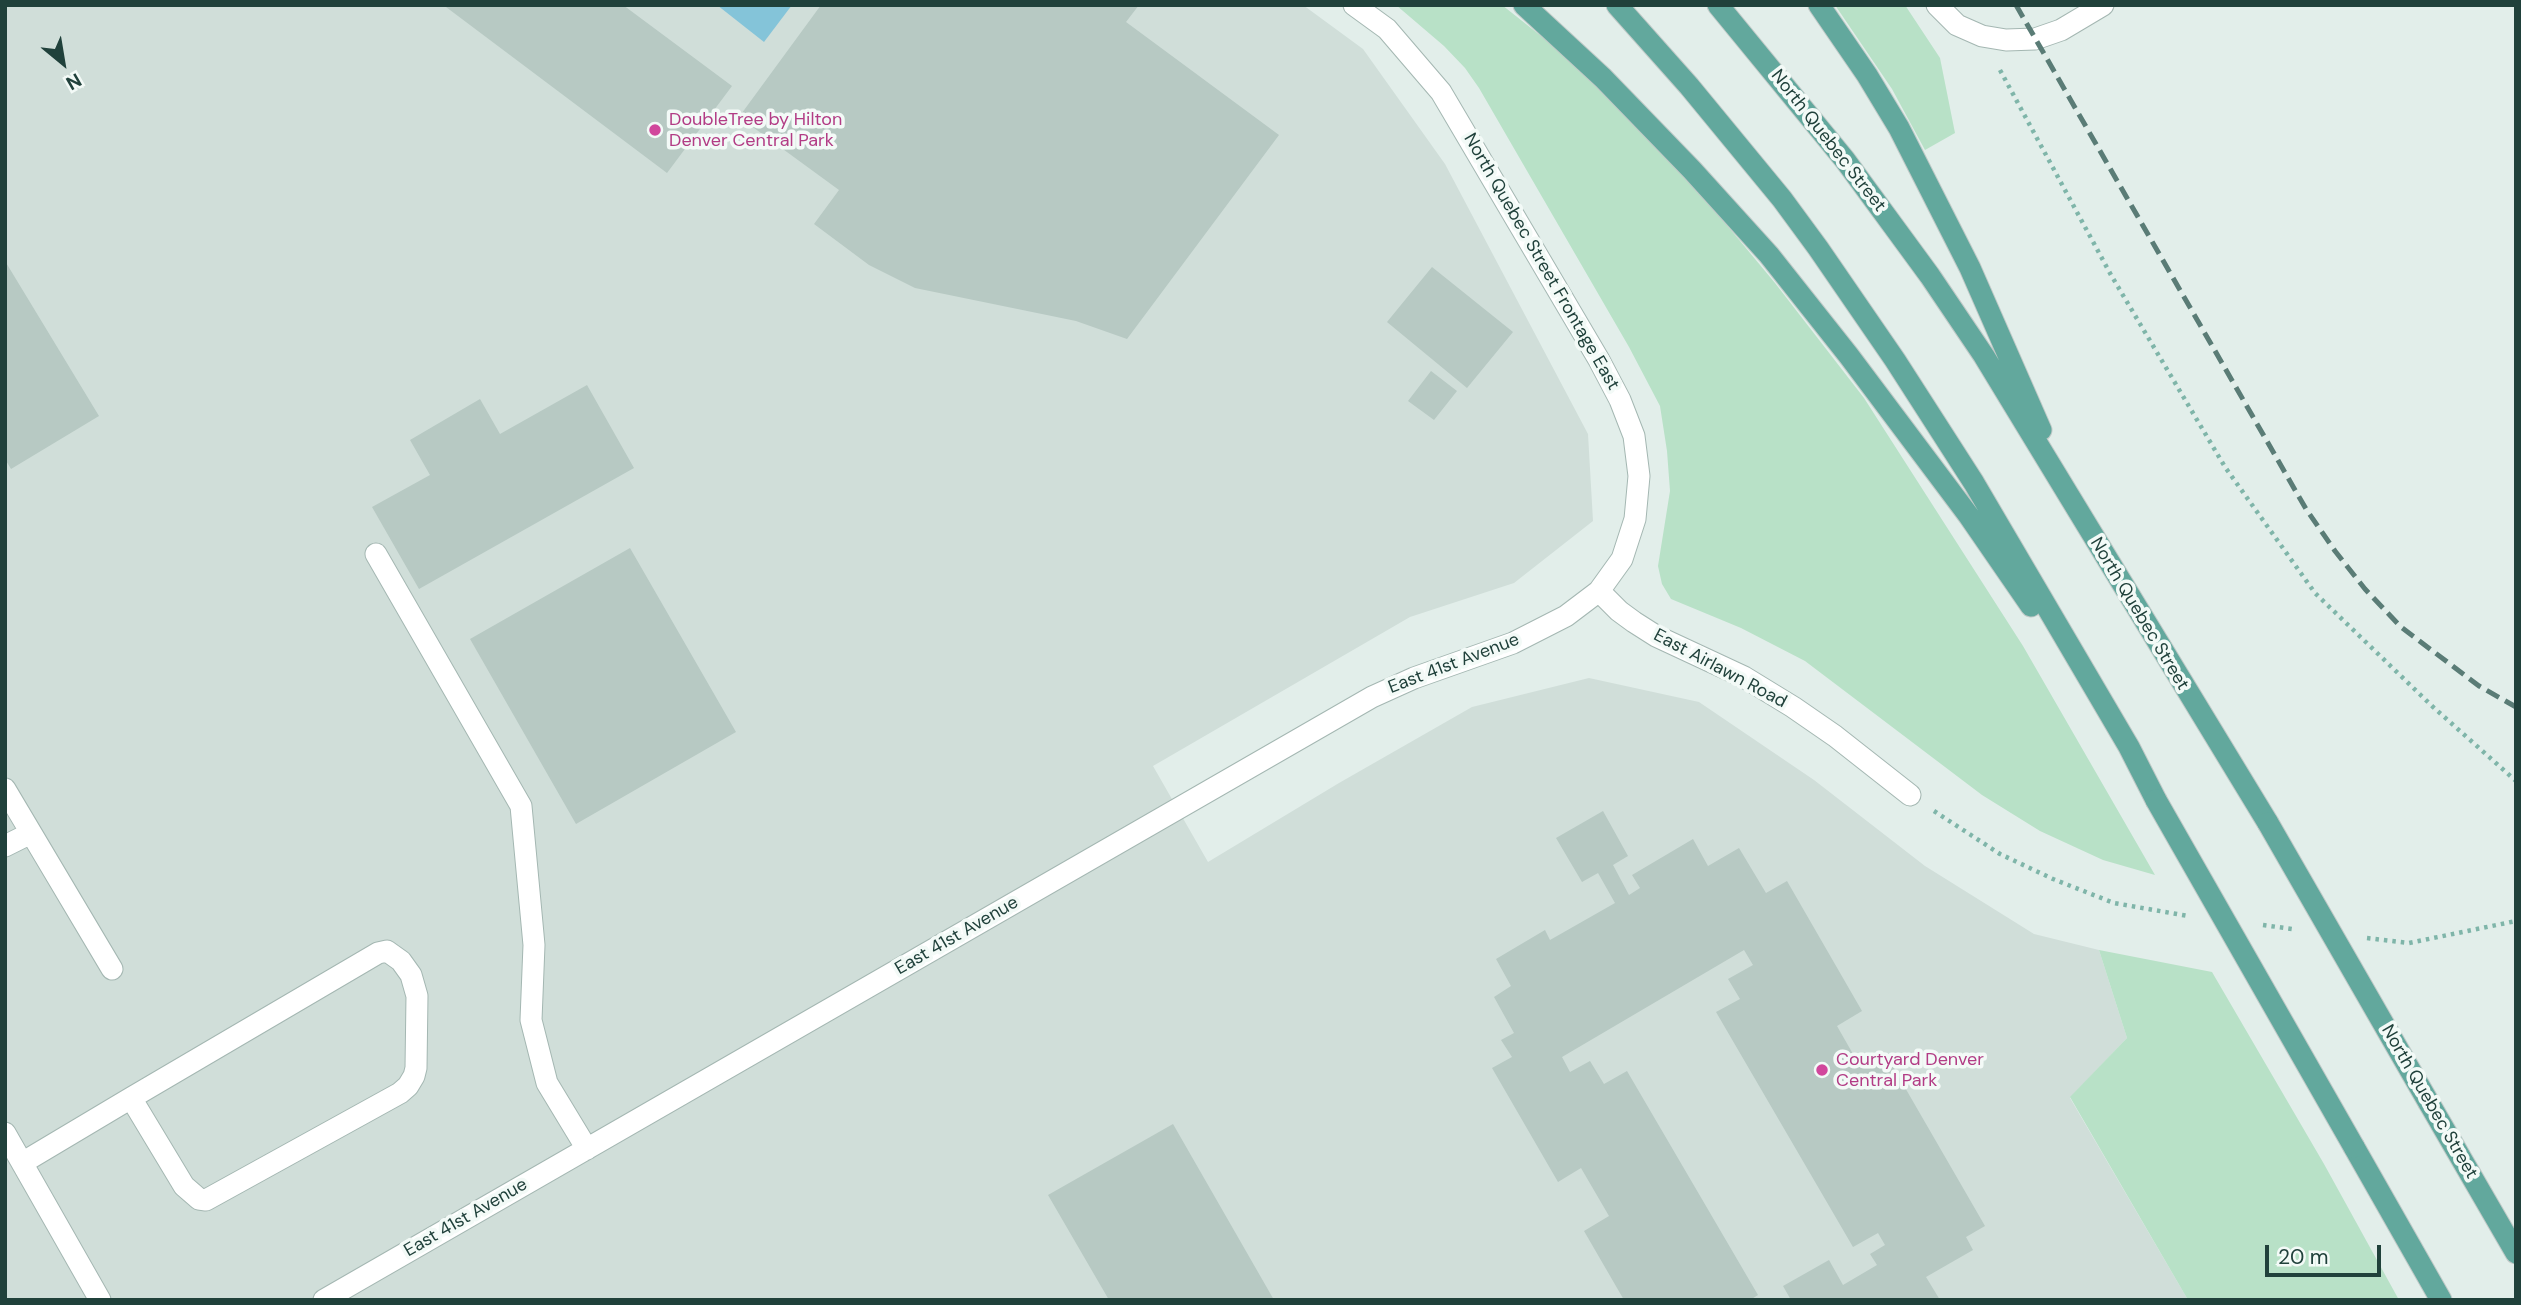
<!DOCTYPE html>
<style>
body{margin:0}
#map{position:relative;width:2521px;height:1305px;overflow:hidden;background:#e2eeea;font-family:"DM Sans",sans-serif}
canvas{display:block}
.frame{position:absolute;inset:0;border:7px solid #20413b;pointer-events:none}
.north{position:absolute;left:28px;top:28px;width:70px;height:70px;-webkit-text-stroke:5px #f3faf7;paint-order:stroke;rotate:150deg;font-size:19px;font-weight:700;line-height:28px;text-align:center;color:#20413b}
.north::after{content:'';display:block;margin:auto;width:24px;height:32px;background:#20413b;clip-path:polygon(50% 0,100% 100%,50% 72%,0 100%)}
.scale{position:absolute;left:2265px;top:1245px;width:116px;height:32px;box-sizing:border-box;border:4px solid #20413b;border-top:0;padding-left:9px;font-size:21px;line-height:24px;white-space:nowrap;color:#20413b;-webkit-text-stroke:5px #f3faf7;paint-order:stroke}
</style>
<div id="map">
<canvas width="2521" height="1305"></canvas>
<div class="frame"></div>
<div class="north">N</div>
<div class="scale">20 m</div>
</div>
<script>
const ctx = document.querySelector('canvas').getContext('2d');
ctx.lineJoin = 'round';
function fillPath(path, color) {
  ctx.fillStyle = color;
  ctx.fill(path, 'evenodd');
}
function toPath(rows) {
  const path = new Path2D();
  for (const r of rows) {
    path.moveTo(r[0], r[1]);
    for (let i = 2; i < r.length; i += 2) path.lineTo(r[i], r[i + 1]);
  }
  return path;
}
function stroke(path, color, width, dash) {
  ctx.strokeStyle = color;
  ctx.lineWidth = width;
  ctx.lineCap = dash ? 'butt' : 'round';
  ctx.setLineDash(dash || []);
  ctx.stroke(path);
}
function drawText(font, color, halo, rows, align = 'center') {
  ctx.font = font + ' "DM Sans",sans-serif';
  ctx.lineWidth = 7;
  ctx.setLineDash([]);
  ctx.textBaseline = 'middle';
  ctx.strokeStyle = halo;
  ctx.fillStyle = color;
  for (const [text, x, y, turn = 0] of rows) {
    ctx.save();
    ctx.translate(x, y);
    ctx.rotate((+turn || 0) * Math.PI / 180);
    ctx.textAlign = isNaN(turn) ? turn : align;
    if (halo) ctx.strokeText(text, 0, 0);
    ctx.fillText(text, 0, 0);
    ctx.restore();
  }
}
fillPath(toPath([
 [5,5,1303,5,1363,49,1445,164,1588,434,1593,521,1514,583,1410,617,1153,766,1208,862,1339,783,1472,707,1589,678,1699,702,1814,780,1925,866,2034,934,2099,950,2127,1038,2070,1098,2188,1300,5,1300]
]), '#d0ded9');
fillPath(toPath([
 [1396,5,1502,5,1570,59,1681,170,1775,283,1864,398,2023,646,2155,875,2103,860,2040,831,1982,795,1805,661,1741,628,1671,599,1662,584,1658,566,1670,491,1667,451,1660,406,1629,347,1479,88,1465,68,1444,46],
 [1835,5,1905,5,1940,58,1955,133,1925,150,1892,89],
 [2099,950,2212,972,2324,1164,2399,1300,2188,1300,2070,1097,2127,1038]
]), '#b8e1c7');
fillPath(toPath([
 [717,5,792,5,764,42]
]), '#84c4d9');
fillPath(toPath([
 [447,5,623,5,732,86,667,173,446,7],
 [821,5,1139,5,1126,22,1279,135,1127,339,1076,321,915,288,869,265,814,224,839,190,739,117],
 [5,261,99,416,11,469,5,459],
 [1432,267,1513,332,1467,388,1387,322],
 [1431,371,1457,391,1434,420,1408,401],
 [587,385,634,468,419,589,372,507,430,475,410,440,480,399,500,434],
 [630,548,736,732,576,824,470,639],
 [1603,811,1628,856,1613,865,1629,895,1640,888,1632,875,1693,839,1708,866,1739,848,1766,893,1787,881,1862,1011,1837,1026,1861,1068,1885,1053,1985,1226,1966,1237,1973,1250,1926,1277,1940,1300,1791,1300,1783,1286,1829,1260,1843,1285,1877,1265,1870,1254,1885,1245,1878,1233,1853,1247,1716,1012,1740,999,1728,979,1753,965,1744,950,1562,1057,1570,1072,1590,1061,1604,1084,1627,1071,1758,1295,1750,1300,1624,1300,1584,1231,1609,1216,1581,1168,1558,1182,1492,1068,1512,1057,1501,1040,1514,1033,1494,997,1511,986,1496,959,1545,930,1550,940,1615,903,1598,873,1582,882,1556,838],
 [1173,1124,1274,1300,1109,1300,1048,1195]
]), '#b7c9c3');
const minor = toPath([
 [1937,5,1957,25,1982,36,2006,40,2035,39,2061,30,2103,5],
 [376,554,521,806,534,945,531,1020,547,1083,587,1149],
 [1599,591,1619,611,1634,622,1656,636,1744,677,1793,707,1835,736,1910,795],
 [5,789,112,969],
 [5,846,31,833],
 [5,1133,100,1300],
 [22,1163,131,1098,378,953,387,951,401,961,411,975,417,996,416,1068,414,1076,408,1086,400,1093,206,1200,199,1199,184,1186,131,1098],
 [324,1300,1372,697,1414,678,1513,643,1566,616,1599,591,1622,559,1635,519,1639,476,1634,436,1620,400,1599,360,1441,92,1387,29,1354,5]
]);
const major = toPath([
 [1524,5,1603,78,1692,170,1769,255,1849,356,1969,516,2031,606],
 [1617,5,1689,86,1782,199,1818,248,1895,360,1974,483,2129,747,2156,800],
 [1718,5,1845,160,1930,276,1984,356,2268,823],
 [1819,5,1867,75,1899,128,1970,268,2041,430],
 [2429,1103,2516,1253],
 [2354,1147,2441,1300]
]);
stroke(minor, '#a4b7b2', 23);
stroke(major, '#c1cac8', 23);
stroke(toPath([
 [2000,70,2111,275,2225,467,2315,593,2432,706,2516,781],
 [1934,811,2000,854,2053,879,2114,903,2188,916],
 [2263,925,2292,929],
 [2367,938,2409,943,2516,921]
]), '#7fb5a9', 4.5, [3.5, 5]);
stroke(minor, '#fff', 21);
stroke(major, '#62a89d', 21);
stroke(toPath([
 [2016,5,2306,509,2335,551,2365,589,2401,627,2479,686,2516,707]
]), '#5a7c76', 5, [14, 7]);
const majorBridge = toPath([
 [2156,800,2354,1147],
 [2268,823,2429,1103]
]);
stroke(majorBridge, '#c1cac8', 23, []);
stroke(majorBridge, '#62a89d', 21);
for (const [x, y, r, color] of [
 [655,130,7,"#d1479c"],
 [1822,1070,7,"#d1479c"]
]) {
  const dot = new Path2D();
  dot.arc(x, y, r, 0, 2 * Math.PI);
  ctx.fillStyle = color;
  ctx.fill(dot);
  stroke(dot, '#f3faf7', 2.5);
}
drawText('18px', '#b23c85', '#f3faf7', [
 ["DoubleTree by Hilton",669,120],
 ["Denver Central Park",669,141],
 ["Courtyard Denver",1836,1060],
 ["Central Park",1836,1081]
], 'left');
drawText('18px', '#20413b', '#f3faf7', [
 ["North Quebec Street",1828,141,52],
 ["North Quebec Street Frontage East",1541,262,60],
 ["North Quebec Street",2139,614,59],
 ["East 41st Avenue",1454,664,-21],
 ["East Airlawn Road",1720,669,28],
 ["East 41st Avenue",957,936,-30],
 ["North Quebec Street",2429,1102,60],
 ["East 41st Avenue",466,1218,-30]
]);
</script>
